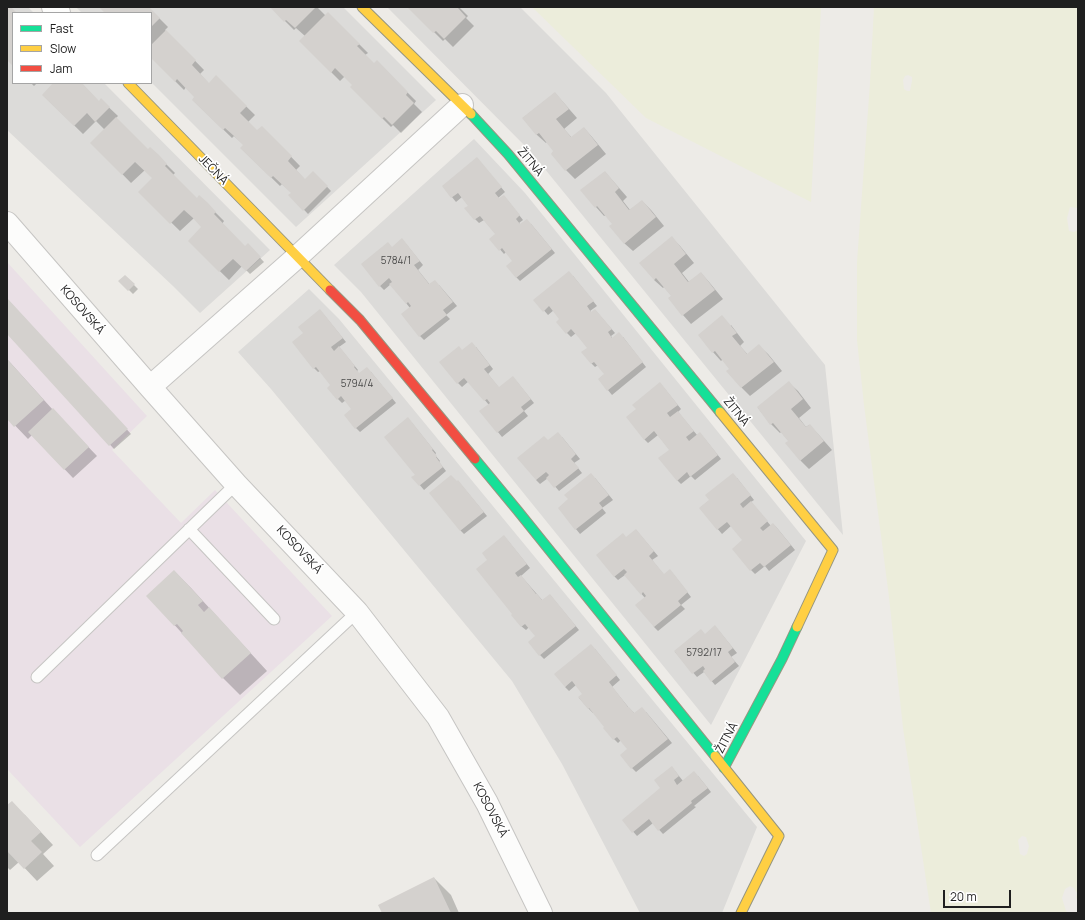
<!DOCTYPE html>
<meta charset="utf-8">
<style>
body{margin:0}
#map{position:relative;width:1085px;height:920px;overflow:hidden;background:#edebe7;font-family:Manrope,sans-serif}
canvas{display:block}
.frame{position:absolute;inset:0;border:8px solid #1f1f1f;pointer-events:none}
.legend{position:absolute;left:12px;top:12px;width:140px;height:72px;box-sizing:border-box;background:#fff;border:1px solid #a5a5a5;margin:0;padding:5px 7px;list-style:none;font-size:12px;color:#1f1f1f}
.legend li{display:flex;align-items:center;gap:8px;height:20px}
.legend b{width:20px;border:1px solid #a5a5a5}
.scale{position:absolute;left:943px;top:890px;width:68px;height:18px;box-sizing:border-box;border:2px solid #1f1f1f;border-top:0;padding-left:5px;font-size:12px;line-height:14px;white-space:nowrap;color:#1f1f1f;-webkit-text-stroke:3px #fff;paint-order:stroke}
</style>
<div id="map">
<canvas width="1085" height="920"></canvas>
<div class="frame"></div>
<ul class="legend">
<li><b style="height:5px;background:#16e098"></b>Fast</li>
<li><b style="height:5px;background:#ffcf43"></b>Slow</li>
<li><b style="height:5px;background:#f24e42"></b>Jam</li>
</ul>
<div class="scale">20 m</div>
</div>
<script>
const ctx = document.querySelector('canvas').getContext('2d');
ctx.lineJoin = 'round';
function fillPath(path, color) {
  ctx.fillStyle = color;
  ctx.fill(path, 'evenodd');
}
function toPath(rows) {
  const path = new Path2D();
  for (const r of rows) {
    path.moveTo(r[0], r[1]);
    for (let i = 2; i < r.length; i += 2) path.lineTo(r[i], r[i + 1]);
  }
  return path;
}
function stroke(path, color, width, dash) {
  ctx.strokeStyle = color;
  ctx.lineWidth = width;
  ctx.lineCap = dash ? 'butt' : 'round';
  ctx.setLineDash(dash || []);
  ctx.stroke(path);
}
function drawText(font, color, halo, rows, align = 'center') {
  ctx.font = font + ' Manrope,sans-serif';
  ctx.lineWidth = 3.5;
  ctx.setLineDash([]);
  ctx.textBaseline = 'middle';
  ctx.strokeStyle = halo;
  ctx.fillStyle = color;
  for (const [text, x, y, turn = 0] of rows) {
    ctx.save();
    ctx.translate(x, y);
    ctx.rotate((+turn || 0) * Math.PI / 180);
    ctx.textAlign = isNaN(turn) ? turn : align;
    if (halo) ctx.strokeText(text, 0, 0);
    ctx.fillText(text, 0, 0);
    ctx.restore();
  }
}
fillPath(toPath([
 [7,7,28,7,34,13,13,13,13,83,104,83,270,250,200,313,173,286,7,130],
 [76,7,343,7,436,100,296,227,151,82,151,13,82,13],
 [387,7,520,7,606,93,825,365,843,535,531,152],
 [474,139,525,193,806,541,711,725,361,292,334,265],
 [309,289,339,319,757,827,722,913,640,913,562,764,512,681,271,389,238,352]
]), '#dcdbd9');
fillPath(toPath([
 [7,262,147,416,112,450,181,523,215,490,332,616,80,847,7,769]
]), '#eae0e6');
fillPath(toPath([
 [532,7,821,7,811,202,646,118],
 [874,7,1078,7,1078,208,1070,207,1067,218,1069,231,1074,232,1078,230,1078,900,1076,898,1077,893,1074,888,1070,886,1065,889,1062,898,1066,911,1068,913,931,913,903,728,889,597,864,405,857,340,857,262,870,83],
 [908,75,912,77,912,81,910,91,907,91,904,89,903,80,905,76],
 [1022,836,1026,837,1029,846,1027,854,1024,856,1020,854,1018,840]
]), '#eceddb');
fillPath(toPath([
 [101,7,148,7,168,27,165,30,204,70,200,74,209,84,216,77,255,115,248,122,257,132,262,127,300,166,296,170,305,180,313,172,331,191,308,214,290,195,292,193,282,184,280,186,241,148,244,145,234,136,232,138,193,100,196,97,186,87,184,90,151,57,151,13,107,13],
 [271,7,317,7,326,16,328,13,368,53,365,55,374,64,377,62,416,101,414,104,422,112,401,133,393,125,391,127,351,87,353,85,345,76,340,81,300,41,305,36,296,28,294,30],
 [409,7,459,7,468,16,466,18,474,26,453,47,445,39,443,41],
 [31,83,37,83,34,86],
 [55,83,81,83,99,102,101,100,118,116,116,118,148,151,150,148,175,173,173,175,197,199,207,204,224,221,222,224,245,247,248,245,264,262,250,274,242,266,229,280,189,241,203,227,194,218,180,231,140,192,153,178,145,170,131,183,92,143,105,130,96,121,83,134,43,95],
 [555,93,563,102,577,118,564,129,572,138,584,128,592,137,606,154,575,179,566,170,552,154,555,152,547,142,546,143,537,135,523,118],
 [481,163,505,192,498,198,500,199,508,201,523,220,519,223,521,225,531,224,555,253,520,281,516,277,514,261,506,252,504,254,491,239,496,234,484,220,479,223,475,219,466,208,469,206,462,197,456,202,443,186],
 [605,172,613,181,627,197,623,201,630,210,642,201,651,210,664,226,633,251,624,243,614,224,606,215,604,216,596,207],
 [672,238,680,246,694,263,682,273,689,282,701,273,709,282,723,299,691,324,683,315,669,298,672,296,664,287,663,288,654,280],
 [406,244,423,265,418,270,430,285,439,285,457,306,446,315,450,319,424,340,420,336,410,308,391,284,384,290,380,286,392,248],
 [125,276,138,289,133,294,120,281],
 [573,276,597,306,590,311,592,313,595,310,615,333,611,336,613,339,623,337,646,367,612,395,599,379,605,374,598,365,595,367,591,363,588,348,576,333,571,337,567,333,561,319,554,310,548,315,535,300],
 [7,299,131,434,114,449,7,333],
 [324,315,346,342,339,347,358,370,357,371,359,374,371,372,396,403,360,432,356,428,353,409,346,400,342,403,338,399,329,388,332,385,320,371,318,372,314,368],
 [731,325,744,342,740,346,748,355,759,346,768,354,782,371,750,396,742,388,728,371,731,369,723,359,721,361,713,352],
 [476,347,493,369,488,374,499,388,517,382,534,403,524,411,528,416,502,437,481,411,489,405,469,381,462,387,458,383,462,351],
 [7,359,53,410,97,456,73,478,32,435,28,439,7,417],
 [789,383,798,391,811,408,799,418,806,427,809,425,818,434,832,450,809,469,800,460,789,441,781,432,780,433,771,424,758,408],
 [664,388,681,409,678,412,697,435,704,438,721,459,695,480,691,476,681,484,677,480,670,450,658,435,648,443,644,439],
 [412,423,436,453,435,455,440,461,439,462,446,471,424,490,413,477,416,475],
 [562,437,580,459,574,463,582,473,559,491,548,478,540,484,536,480,549,441],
 [595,478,613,500,602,508,606,513,580,534,559,508],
 [737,478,754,500,751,502,771,526,773,524,777,528,795,550,769,571,765,566,755,574,751,570,744,540,732,525,722,534,700,508],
 [462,486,487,516,464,534,460,530],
 [636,530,658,556,652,560,664,575,674,575,691,597,681,605,685,609,658,631,654,627,645,598,625,575,618,580,614,576,627,538],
 [508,541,530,568,521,576,543,601,550,595,579,630,544,659,540,655,537,636,529,627,526,630,521,626],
 [174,571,191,588,267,671,240,695,223,678,148,596],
 [719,631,737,653,731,657,739,666,715,685,704,672,697,677,675,652,705,635],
 [595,649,620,680,612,687,629,708,635,714,646,712,672,743,636,772,632,768,629,749,621,740,618,743,614,739,606,727,593,712,593,713,589,709,579,698,584,694,576,685,569,691,565,687],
 [675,771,683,781,698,776,711,792,694,806,696,807,663,834,653,823,637,836,623,820,662,789],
 [7,806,25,815,53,845,43,854,54,866,37,881,19,862,10,870,7,867],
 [434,878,451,895,459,913,383,913]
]), '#0003');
fillPath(toPath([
 [7,7,11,7,17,13,13,13,13,66,7,60],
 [99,7,149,7,160,18,151,27,151,13,105,13],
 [270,7,316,7,295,28,286,20,284,22],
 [407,7,459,7,458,8,466,17,444,39,436,31,433,33],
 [328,12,360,44,357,46,374,63,377,60,408,92,406,95,414,103,392,125,384,117,382,119,350,87,352,85,335,68,331,73,299,41],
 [166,30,196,60,192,65,209,83,216,75,247,106,240,113,257,130,262,126,292,156,288,161,305,179,313,171,328,186,303,211,288,195,291,193,273,176,271,178,240,148,243,145,234,136,225,128,223,130,192,100,194,97,177,79,175,82,151,58,151,45],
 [53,83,82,83,99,101,101,98,110,107,95,122,87,113,74,126,42,95],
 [555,92,569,109,556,119,571,137,584,127,598,145,565,171,551,154,553,151,539,133,536,135,522,118],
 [116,117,148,149,150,147,159,155,167,164,165,166,197,198,199,195,208,203,216,212,214,214,245,246,248,243,261,257,246,271,233,259,219,272,188,241,201,227,193,218,184,210,170,224,138,192,152,178,135,162,122,175,90,143],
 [477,157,502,187,495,193,499,198,504,195,520,215,516,219,520,224,527,219,552,249,516,278,506,266,512,261,502,248,499,251,489,239,495,234,480,216,474,220,464,208,468,206,458,193,451,198,442,186],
 [605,171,619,188,615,192,629,210,642,200,656,217,624,244,609,226,612,224,597,206,595,208,580,190],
 [672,236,686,254,674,264,688,282,701,272,715,290,682,316,668,298,671,296,656,278,654,280,639,263],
 [402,238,420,261,414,265,429,284,435,280,453,302,443,310,447,315,419,337,401,314,411,306,408,302,406,304,389,284,392,282,389,278,379,287,361,264,388,242,392,247],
 [569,271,594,301,587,306,591,312,595,309,612,329,608,332,612,338,619,332,643,362,607,391,598,379,604,374,594,362,591,364,581,352,587,348,579,338,571,329,566,334,556,322,559,319,549,306,543,312,533,300],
 [125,275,135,284,128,291,118,281],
 [7,298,128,429,109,446,7,334],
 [320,309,343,338,331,347,334,351,339,346,355,366,354,367,359,373,367,367,393,398,355,429,344,415,351,409,341,396,337,400,327,388,330,385,316,367,313,369,292,342,303,333,298,327],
 [722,315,737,333,732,336,747,354,759,344,774,362,741,388,726,371,729,369,715,351,712,353,698,335],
 [472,342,490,365,484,369,499,387,513,376,531,399,521,407,524,411,497,433,479,411,490,403,487,399,484,401,464,378,457,384,439,362,459,346,462,350],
 [7,359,44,400,14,427,7,419],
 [789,381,803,399,791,409,806,427,810,424,824,441,800,461,785,443,788,441,773,423,770,425,757,407],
 [660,382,678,405,667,413,670,417,678,411,694,431,686,437,689,441,700,432,718,455,690,477,687,472,677,481,658,458,669,450,662,441,654,431,644,440,626,417,636,409,632,405],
 [53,408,89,447,64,470,28,432],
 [408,417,433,449,432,450,437,456,436,457,443,467,419,486,411,477,415,475,384,437],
 [558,432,576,454,571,459,579,468,554,488,546,478,549,475,546,472,536,480,517,458,544,436,548,440],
 [591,473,609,495,599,503,603,508,575,530,558,508,568,499,564,495],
 [733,473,751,495,740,504,743,508,751,501,768,521,760,528,763,531,773,523,791,545,764,567,760,563,750,571,732,549,742,540,727,522,717,530,699,508,709,500,705,495],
 [451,475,457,481,458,480,484,512,460,531,429,493],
 [636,529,654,551,649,556,664,574,670,569,688,592,678,601,681,605,654,627,635,605,646,596,643,592,641,595,624,575,627,572,624,569,614,577,596,555,623,533,626,537],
 [504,535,527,564,515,573,518,577,521,575,536,594,537,594,542,600,550,594,576,626,539,656,528,642,535,636,525,624,521,627,511,615,512,614,476,569,487,560,482,553],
 [174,570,203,601,198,605,204,612,209,607,251,653,222,679,181,633,183,631,177,624,174,626,146,596],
 [715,625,733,648,728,652,735,662,711,682,703,671,705,669,703,666,692,674,674,651,701,629,705,634],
 [591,644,617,675,609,682,628,707,629,707,634,713,642,707,668,739,631,769,620,755,627,749,617,737,613,740,603,728,604,727,589,708,588,709,578,697,582,694,572,681,565,687,554,674],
 [672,766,679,776,674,780,677,785,694,771,708,788,691,801,692,803,658,831,649,819,632,833,622,820,660,788,654,780],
 [12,801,41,832,31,841,42,852,24,869,7,851,7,805],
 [434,877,451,913,382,913,378,905]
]), '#d4d1ce');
const lane = toPath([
 [189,529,274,619],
 [37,677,236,484],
 [97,855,357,612]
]);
const street = toPath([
 [53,7,59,13],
 [7,223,150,387,236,484,357,612,438,717,487,803,541,913],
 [150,387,297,257,462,105]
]);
const fast = toPath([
 [471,114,508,154,720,412],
 [475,459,518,511,715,756],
 [724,768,782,659,797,627]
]);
const slow = toPath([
 [362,7,471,114],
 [128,83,330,290],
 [720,412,833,550,797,627],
 [715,756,779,836,741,913]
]);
const jam = toPath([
 [330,290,360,320,475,459]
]);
stroke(lane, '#c6c5c3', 13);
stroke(street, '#c6c5c3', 24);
stroke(fast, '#969680', 11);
stroke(slow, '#969680', 11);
stroke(jam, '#969680', 11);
stroke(lane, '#fcfcfb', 11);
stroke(street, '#fcfcfb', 22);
stroke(fast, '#16e098', 9);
stroke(slow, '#ffcf43', 9);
stroke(jam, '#f24e42', 9);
drawText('10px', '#4c4c4b', null, [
 ["5784/1",396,261],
 ["5794/4",357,384],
 ["5792/17",704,653]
]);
drawText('12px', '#1f1f1f', '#fff', [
 ["ŽITNÁ",530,162,50],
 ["JEČNÁ",213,170,46],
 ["KOSOVSKÁ",82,310,49],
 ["ŽITNÁ",736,412,51],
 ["KOSOVSKÁ",299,550,47],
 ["ŽITNÁ",727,738,-62],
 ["KOSOVSKÁ",490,810,62]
]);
</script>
